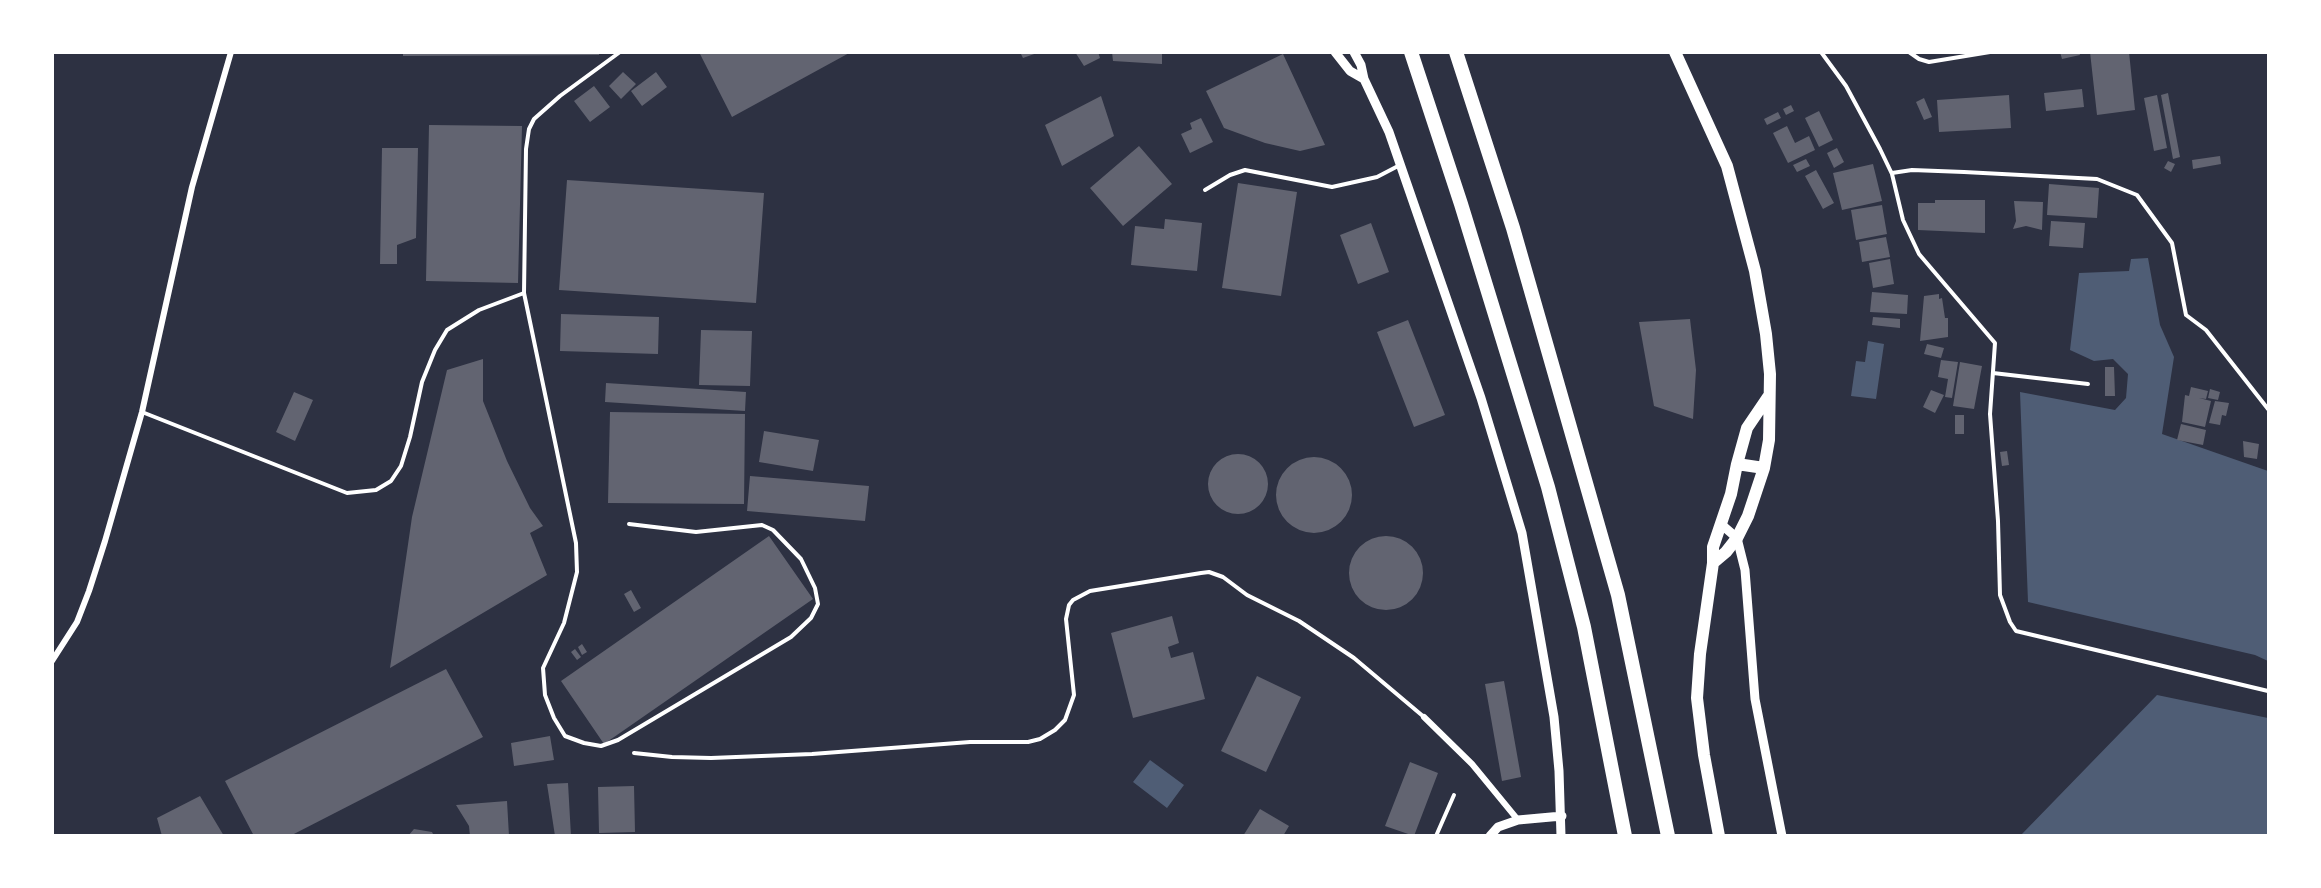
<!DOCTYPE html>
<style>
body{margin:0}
#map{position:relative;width:2321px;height:888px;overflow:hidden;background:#2d3142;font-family:"Asap Condensed",sans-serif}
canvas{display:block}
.frame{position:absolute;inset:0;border:54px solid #fff;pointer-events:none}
</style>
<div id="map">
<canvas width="2321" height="888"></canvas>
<div class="frame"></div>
</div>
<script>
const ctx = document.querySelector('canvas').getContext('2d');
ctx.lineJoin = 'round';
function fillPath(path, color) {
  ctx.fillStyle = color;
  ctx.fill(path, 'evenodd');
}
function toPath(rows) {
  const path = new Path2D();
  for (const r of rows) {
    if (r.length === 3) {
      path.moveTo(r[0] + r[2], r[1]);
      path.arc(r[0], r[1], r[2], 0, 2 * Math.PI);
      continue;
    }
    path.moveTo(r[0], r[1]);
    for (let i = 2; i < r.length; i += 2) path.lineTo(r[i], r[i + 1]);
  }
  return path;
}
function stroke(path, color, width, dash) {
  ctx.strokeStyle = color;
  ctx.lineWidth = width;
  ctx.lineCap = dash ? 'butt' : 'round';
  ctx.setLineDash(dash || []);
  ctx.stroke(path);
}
fillPath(toPath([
 [2148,258,2160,325,2174,357,2162,434,2268,471,2268,661,2255,655,2028,602,2020,392,2115,410,2126,398,2128,374,2113,359,2094,361,2070,350,2079,273,2129,271,2131,259],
 [1868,341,1884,344,1876,399,1851,396,1856,361,1865,362],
 [2157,695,2268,718,2268,835,2021,835],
 [1150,760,1184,785,1167,808,1133,782]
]), '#4f5d75');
fillPath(toPath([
 [403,52,599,52,599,55,403,56],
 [699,52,851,52,732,117],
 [1020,52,1037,52,1037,53,1023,58],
 [1075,52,1098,52,1100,58,1084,66],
 [1112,52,1162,52,1162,64,1113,61],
 [2060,52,2079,52,2080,55,2062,59],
 [2090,52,2129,52,2135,110,2097,115],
 [1283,54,1302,95,1325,145,1300,151,1265,143,1224,128,1206,91],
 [623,72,636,84,621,99,609,86],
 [656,72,667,87,642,106,631,91],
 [594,86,610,107,590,122,574,101],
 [2082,89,2084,107,2046,111,2044,93],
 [2168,93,2180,157,2173,159,2161,95],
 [2009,95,2011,128,1939,132,1937,100],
 [2157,95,2167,148,2154,151,2144,98],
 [1101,96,1114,136,1062,166,1045,125],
 [1924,98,1932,117,1924,120,1916,102],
 [1791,105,1794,111,1786,115,1783,109],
 [1819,111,1833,140,1819,147,1805,118],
 [1778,112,1781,118,1767,125,1764,119],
 [1201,118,1213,142,1190,153,1181,134,1192,129,1190,123],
 [429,125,522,126,518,283,426,281],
 [1787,126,1795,143,1809,136,1815,150,1788,163,1773,133],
 [1139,146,1172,184,1123,226,1090,188],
 [382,148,418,148,416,238,397,245,397,264,380,264],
 [1837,148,1844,162,1834,168,1827,153],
 [2220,156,2221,164,2193,169,2192,160],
 [1806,159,1810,166,1797,172,1793,165],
 [2168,161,2175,164,2171,172,2164,168],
 [1873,164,1882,201,1842,210,1833,173],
 [1816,170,1834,203,1823,209,1805,176],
 [567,180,764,193,756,303,559,290],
 [1238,183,1297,192,1281,296,1222,288],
 [2049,184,2099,188,2097,218,2047,215],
 [1935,200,1985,200,1985,233,1918,230,1918,203,1935,203],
 [2014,201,2043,202,2042,230,2026,226,2013,229,2016,221],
 [1882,205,1887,234,1856,240,1851,210],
 [1165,219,1202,223,1197,271,1131,265,1135,226,1164,229],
 [2051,221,2085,223,2083,248,2049,246],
 [1371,223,1389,272,1358,284,1340,235],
 [1886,237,1890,257,1862,262,1859,242],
 [1890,259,1894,284,1873,288,1869,263],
 [1872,292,1908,295,1907,314,1870,312],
 [1939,294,1939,299,1942,298,1945,318,1948,318,1948,337,1920,341,1924,296],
 [561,314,659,317,658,354,560,351],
 [1873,317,1900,319,1900,328,1872,325],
 [1690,319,1696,370,1693,419,1654,406,1639,322],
 [1408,320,1445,415,1414,427,1377,332],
 [701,330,752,331,750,386,699,385],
 [1927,344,1944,348,1941,358,1924,354],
 [483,359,483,401,507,461,530,508,543,526,530,533,547,575,390,668,412,517,447,370],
 [1941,360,1958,362,1952,398,1945,397,1948,379,1938,377],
 [1960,362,1982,366,1974,409,1953,406],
 [2105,367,2114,367,2115,396,2105,396],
 [606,383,746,392,745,411,605,402],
 [2191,387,2208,391,2206,399,2199,398,2211,401,2205,427,2182,422,2185,395,2189,396],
 [2210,389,2220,392,2218,400,2208,398],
 [1931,390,1944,395,1935,413,1923,407],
 [294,392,313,400,295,441,276,432],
 [2215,401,2229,403,2226,416,2222,415,2220,425,2209,423],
 [610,412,745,414,744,504,608,503],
 [1955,415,1964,415,1964,434,1955,434],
 [2181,424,2206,430,2203,445,2177,440],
 [764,431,819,440,813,471,759,462],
 [2243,441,2259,444,2257,459,2244,457],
 [2007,451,2009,465,2002,466,2000,452],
 [1238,484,30],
 [1314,495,38],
 [750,476,869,486,865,521,747,511],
 [769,536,813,599,604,744,561,681],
 [1386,573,37],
 [631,590,641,608,634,612,624,594],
 [1172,616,1179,643,1168,647,1171,658,1193,652,1205,699,1133,718,1111,633],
 [582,644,587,652,582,655,578,647],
 [575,649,581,657,577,660,571,652],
 [446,669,483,737,290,836,254,836,225,781],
 [1257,676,1301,697,1266,772,1221,751],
 [1504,681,1521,777,1502,781,1485,684],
 [550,736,554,760,514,766,511,743],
 [1410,762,1438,773,1414,836,1385,826],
 [568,783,571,836,555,836,547,784],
 [634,786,635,832,599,833,598,787],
 [200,796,224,836,162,836,157,818],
 [507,801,509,836,470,836,469,826,456,805],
 [1260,809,1289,826,1283,836,1243,836],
 [414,829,432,832,434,836,408,836]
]), '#626471');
stroke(toPath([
 [620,52,560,96,534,119,529,129,526,149,524,293,576,543,577,572,564,623,543,668,545,695,554,718,565,736,584,743,601,746,618,740,791,637,811,618,818,604,815,588,801,559,773,530,762,525,696,532,629,524],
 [1821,52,1846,86,1880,149,1892,174,1903,220,1919,254,1995,343,1990,414,1998,521,2000,595,2010,622,2016,631,2268,691],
 [1909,52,1919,59,1929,62,1990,52],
 [1892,173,1912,170,1964,172,2097,179,2137,195,2172,243,2186,315,2206,330,2268,409],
 [1205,190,1230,175,1245,170,1332,187,1377,177,1400,165],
 [1993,373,2088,384],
 [142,412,347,493,376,490,391,481,401,466,410,437,422,382,435,350,447,330,479,310,524,293],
 [634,753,672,757,711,758,812,754,970,742,1028,742,1040,739,1055,730,1065,720,1074,695,1066,619,1069,605,1073,600,1090,591,1201,573,1209,572,1223,577,1247,595,1299,621,1354,658,1424,717],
 [1436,836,1454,795]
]), '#fff', 4);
stroke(toPath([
 [52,661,77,622,89,591,105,541,142,412,192,187,231,52],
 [1424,717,1472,764,1518,820]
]), '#fff', 6);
stroke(toPath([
 [1335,52,1350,71,1364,79],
 [1354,52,1361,65,1364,79,1389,132,1481,398,1522,533,1554,717,1559,771,1561,836],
 [1722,525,1737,538,1745,570,1755,699,1782,836],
 [1490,836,1498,827,1518,820,1562,816]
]), '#fff', 9);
stroke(toPath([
 [1675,52,1727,166,1755,271,1766,334,1770,374,1769,440,1764,468,1748,516,1737,538,1726,552,1713,563],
 [1737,464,1764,468],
 [1719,836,1704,755,1697,698,1700,654,1713,563,1713,547,1731,494,1737,464,1747,428,1768,397]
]), '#fff', 12);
stroke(toPath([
 [1411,52,1461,204,1548,487,1584,627,1625,836],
 [1456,52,1513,228,1618,595,1668,836]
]), '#fff', 14);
</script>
